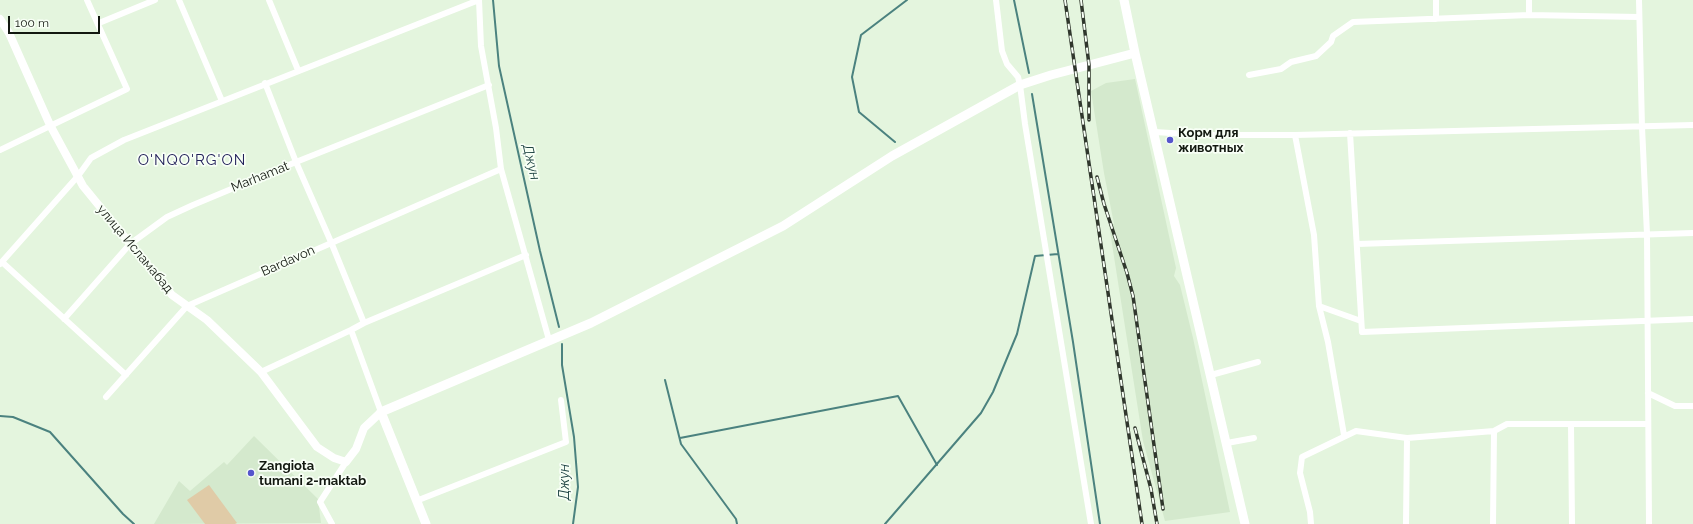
<!DOCTYPE html>
<meta charset="utf-8">
<style>
body{margin:0}
#map{position:relative;width:1693px;height:524px;overflow:hidden;background:#e4f5de;font-family:Raleway,sans-serif}
canvas{display:block}
.scale{position:absolute;left:8px;top:16px;width:92px;height:18px;box-sizing:border-box;border:2px solid #121810;border-top:0;padding-left:5px;font-size:12px;line-height:14px;white-space:nowrap;color:#121810;-webkit-text-stroke:3px #f8fff6;paint-order:stroke}
</style>
<div id="map">
<canvas width="1693" height="524"></canvas>
<div class="scale">100 m</div>
</div>
<script>
const ctx = document.querySelector('canvas').getContext('2d');
ctx.lineJoin = 'round';
function fillPath(path, color) {
  ctx.fillStyle = color;
  ctx.fill(path, 'evenodd');
}
function toPath(rows) {
  const path = new Path2D();
  for (const r of rows) {
    path.moveTo(r[0], r[1]);
    for (let i = 2; i < r.length; i += 2) path.lineTo(r[i], r[i + 1]);
  }
  return path;
}
function stroke(path, color, width, dash) {
  ctx.strokeStyle = color;
  ctx.lineWidth = width;
  ctx.lineCap = dash ? 'butt' : 'round';
  ctx.setLineDash(dash || []);
  ctx.stroke(path);
}
function drawText(font, color, halo, rows, align = 'center') {
  ctx.font = font + ' Raleway,sans-serif';
  ctx.lineWidth = 3.5;
  ctx.setLineDash([]);
  ctx.textBaseline = 'middle';
  ctx.strokeStyle = halo;
  ctx.fillStyle = color;
  for (const [text, x, y, turn = 0] of rows) {
    ctx.save();
    ctx.translate(x, y);
    ctx.rotate((+turn || 0) * Math.PI / 180);
    ctx.textAlign = isNaN(turn) ? turn : align;
    if (halo) ctx.strokeText(text, 0, 0);
    ctx.fillText(text, 0, 0);
    ctx.restore();
  }
}
fillPath(toPath([
 [1135,79,1176,268,1174,276,1180,285,1193,338,1230,512,1165,521,1143,441,1109,225,1114,224,1104,173,1091,91,1106,83],
 [254,436,318,499,321,523,154,524,179,481,190,491,224,462,227,465]
]), '#d4e9cd');
fillPath(toPath([
 [209,485,237,523,235,524,205,524,187,500]
]), '#e0cba7');
stroke(toPath([
 [493,0,499,66,540,251,559,327],
 [1014,0,1029,73],
 [1032,94,1073,342,1100,524],
 [895,142,859,112,852,77,861,35,907,0],
 [562,344,562,365,574,437,578,487,573,524],
 [665,380,681,444,736,519,737,524],
 [0,416,13,417,50,432,123,514,134,524],
 [680,438,898,396,937,465],
 [885,524,981,413,993,392,1017,334,1035,256,1058,254]
]), '#4b827f', 2);
stroke(toPath([
 [179,0,222,101],
 [269,0,298,70],
 [479,0,481,46,496,128,501,169,549,340],
 [996,0,1002,51,1007,64,1018,77,1020,85,1025,124,1091,524],
 [1436,0,1436,19],
 [1529,0,1529,15],
 [1639,0,1642,127,1647,234,1649,524],
 [99,23,155,0],
 [1249,75,1281,69,1291,62,1316,56,1331,42,1333,36,1353,22,1529,15,1639,17],
 [265,83,296,162,331,242,364,323],
 [1155,132,1202,135,1295,135,1693,125],
 [1350,133,1362,332,1693,319],
 [1295,135,1314,235,1319,306,1328,342,1344,435],
 [0,150,127,89,87,0],
 [1357,244,1693,233],
 [2,262,126,375],
 [0,264,78,176,91,158,124,140,479,0],
 [1319,306,1361,321],
 [64,319,130,244,167,217,193,205,296,162,489,85],
 [351,330,381,412],
 [261,372,351,330,364,323,526,255],
 [1211,375,1258,362],
 [1648,393,1675,406,1693,406],
 [106,397,187,306,501,169],
 [1571,424,1572,524],
 [1227,443,1254,438],
 [416,501,566,442,561,400],
 [332,524,320,502,346,462],
 [1311,524,1310,512,1300,473,1302,457,1356,431,1407,438,1494,431,1507,424,1648,424],
 [1406,524,1407,438],
 [1493,524,1494,431]
]), '#fff', 6);
stroke(toPath([
 [0,19,9,33,50,125,83,186,172,295,207,320,261,372,317,447,334,458,346,462,356,449,364,428,381,412]
]), '#fff', 8);
stroke(toPath([
 [1124,0,1135,53,1245,524],
 [426,524,381,412,591,323,783,226,892,156,1020,85,1051,75,1135,53]
]), '#fff', 9);
const rail = toPath([
 [1065,0,1142,524],
 [1081,0,1089,65,1089,120],
 [1097,177,1104,204,1127,273,1133,296,1163,509],
 [1135,428,1151,489,1157,524]
]);
stroke(rail, '#30372d', 3.5);
stroke(rail, '#f8fff6', 2, [6]);
for (const [x, y, r, color] of [
 [1170,140,4,"#55c"],
 [251,473,4,"#55c"]
]) {
  const dot = new Path2D();
  dot.arc(x, y, r, 0, 2 * Math.PI);
  ctx.fillStyle = color;
  ctx.fill(dot);
  stroke(dot, '#f8fff6', 1.5);
}
drawText('bold 13px', '#121810', '#f8fff6', [
 ["Корм для",1178,133],
 ["животных",1178,148],
 ["Zangiota",259,466],
 ["tumani 2-maktab",259,481]
], 'left');
drawText('13px', '#121810', '#f8fff6', [
 ["Marhamat",260,177,-22],
 ["улица Исламабад",135,249,50],
 ["Bardavon",288,261,-24]
]);
drawText('italic 14px', '#204544', '#f8fff6', [
 ["Джун",531,162,77],
 ["Джун",565,482,-90]
]);
ctx.letterSpacing = '1px';
drawText('15px', '#212059', '#f8fff6', [
 ["O'NQO'RG'ON",192,160]
]);
ctx.letterSpacing = '0px';
</script>
